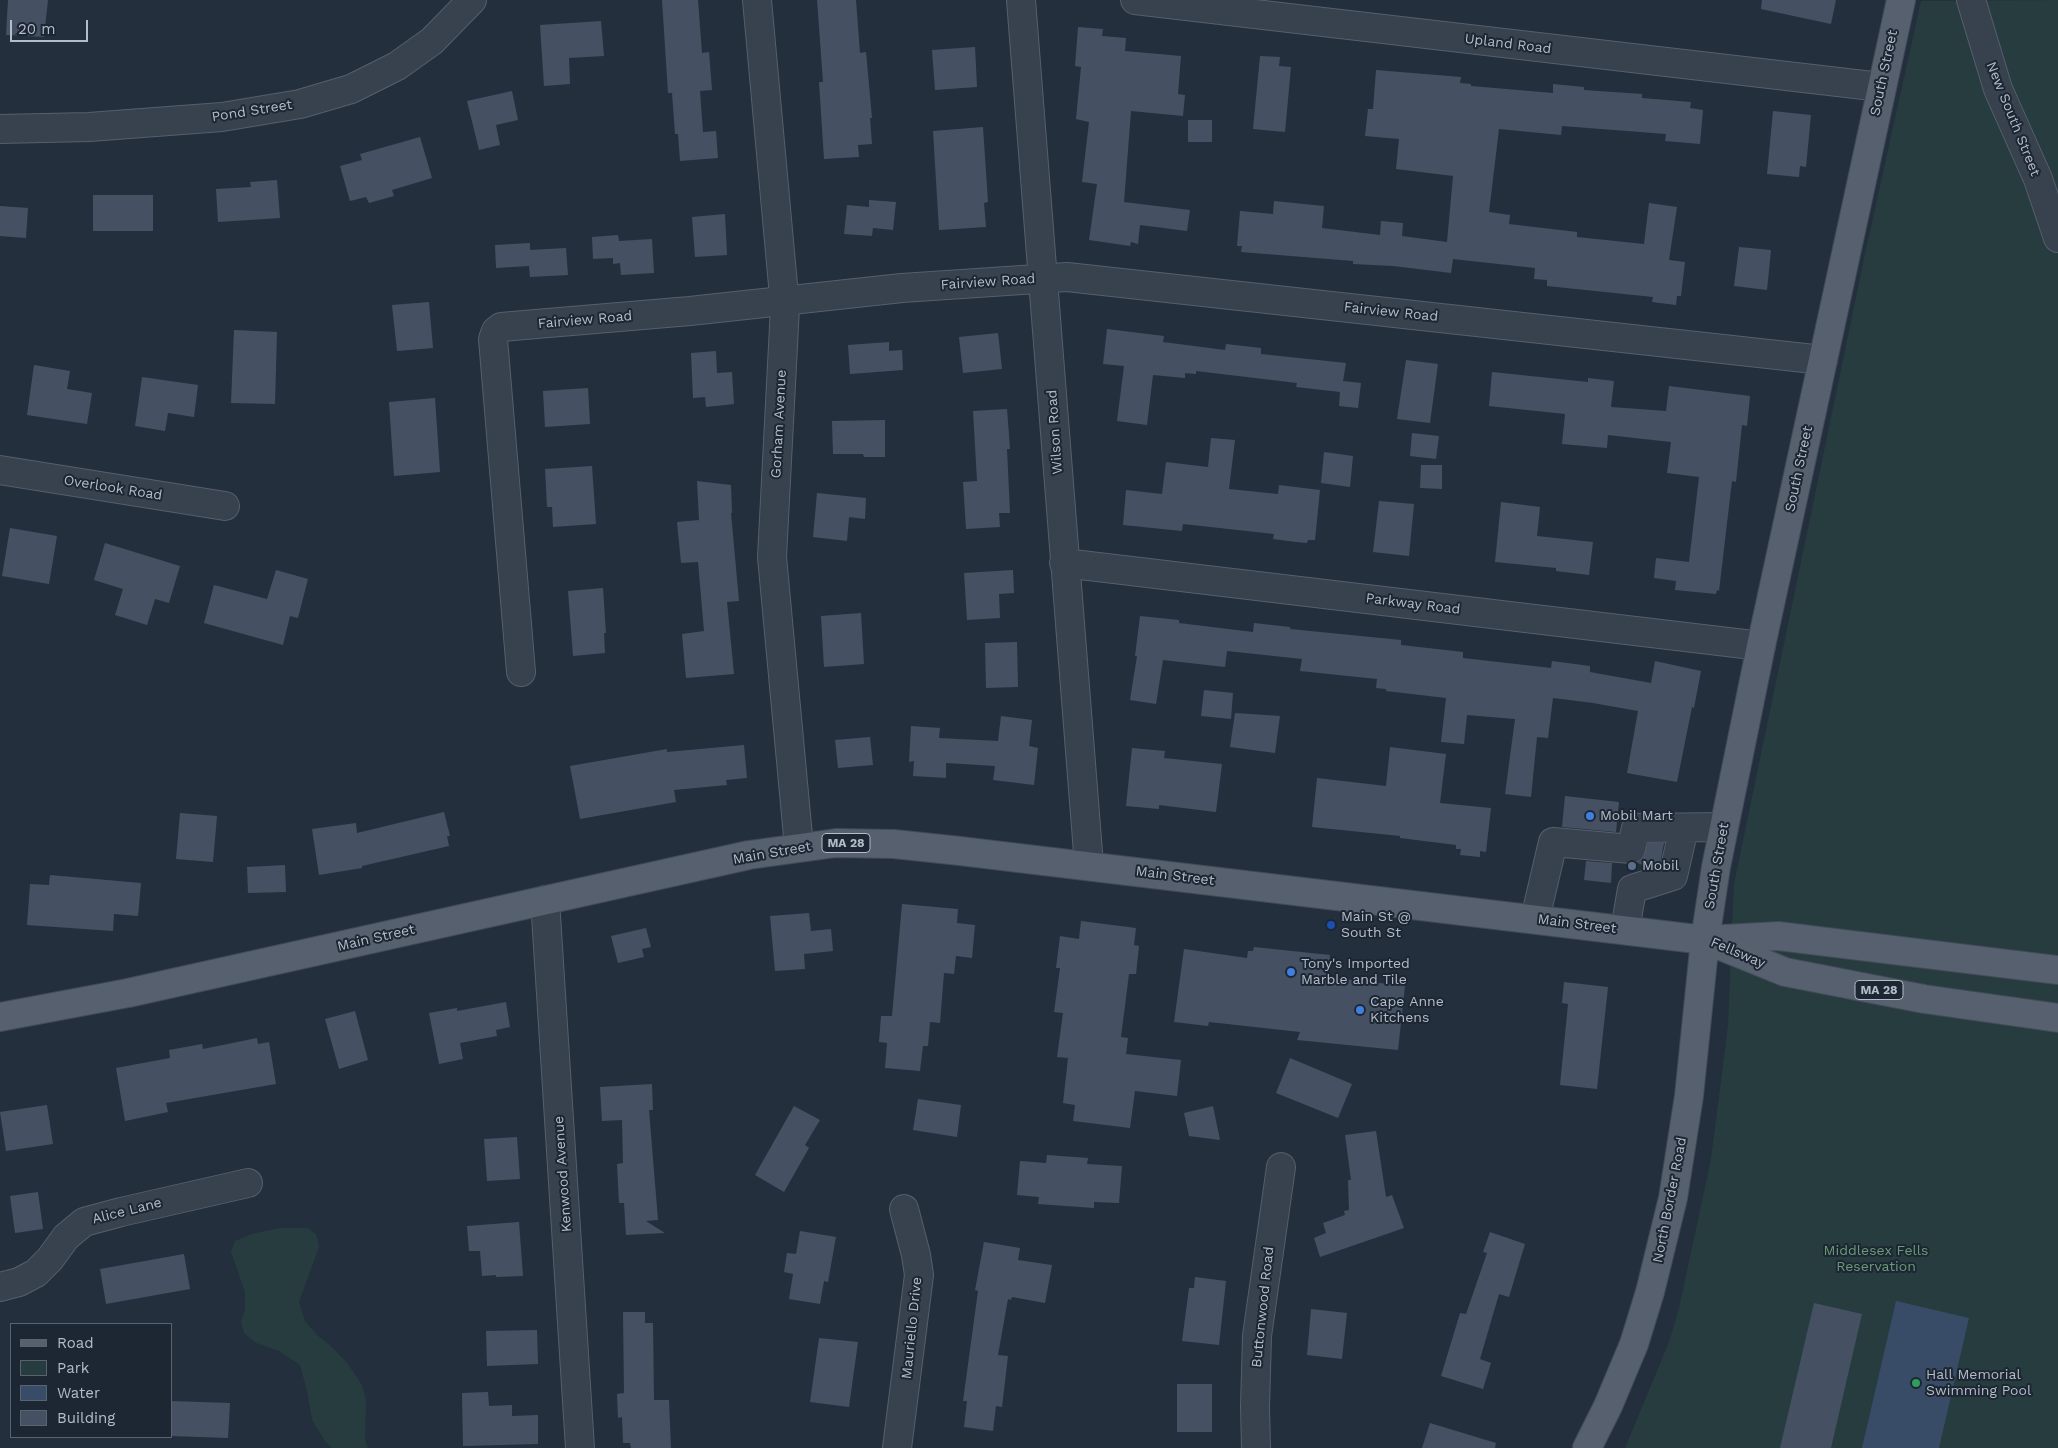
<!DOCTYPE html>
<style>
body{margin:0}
#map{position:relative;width:2058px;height:1448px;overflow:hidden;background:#242f3e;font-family:"Work Sans",sans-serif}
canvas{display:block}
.legend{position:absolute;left:10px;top:1323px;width:162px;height:115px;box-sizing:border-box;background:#1d2633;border:1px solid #59626f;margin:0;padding:6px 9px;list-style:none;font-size:15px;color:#b4bcc9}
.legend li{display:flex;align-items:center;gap:10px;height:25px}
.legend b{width:25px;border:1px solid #59626f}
.scale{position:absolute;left:10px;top:20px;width:78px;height:22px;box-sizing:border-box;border:2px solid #b4bcc9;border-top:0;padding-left:6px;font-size:15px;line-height:18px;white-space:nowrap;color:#b4bcc9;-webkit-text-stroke:4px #1d2633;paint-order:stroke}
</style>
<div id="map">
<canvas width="2058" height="1448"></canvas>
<ul class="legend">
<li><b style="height:6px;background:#56606e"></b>Road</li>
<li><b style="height:14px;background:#263c3f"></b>Park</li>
<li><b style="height:14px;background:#394c67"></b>Water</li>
<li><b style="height:14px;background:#455162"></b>Building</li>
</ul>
<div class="scale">20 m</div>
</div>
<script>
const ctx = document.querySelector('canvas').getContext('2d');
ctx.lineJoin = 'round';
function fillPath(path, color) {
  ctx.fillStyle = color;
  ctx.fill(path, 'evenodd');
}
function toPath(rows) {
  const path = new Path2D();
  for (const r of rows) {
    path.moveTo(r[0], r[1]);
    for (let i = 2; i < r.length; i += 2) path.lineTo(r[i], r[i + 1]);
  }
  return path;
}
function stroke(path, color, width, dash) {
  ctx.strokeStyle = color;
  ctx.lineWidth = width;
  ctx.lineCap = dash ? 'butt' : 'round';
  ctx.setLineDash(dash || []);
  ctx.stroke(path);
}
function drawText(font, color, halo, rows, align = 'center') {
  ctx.font = font + ' "Work Sans",sans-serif';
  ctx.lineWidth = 4;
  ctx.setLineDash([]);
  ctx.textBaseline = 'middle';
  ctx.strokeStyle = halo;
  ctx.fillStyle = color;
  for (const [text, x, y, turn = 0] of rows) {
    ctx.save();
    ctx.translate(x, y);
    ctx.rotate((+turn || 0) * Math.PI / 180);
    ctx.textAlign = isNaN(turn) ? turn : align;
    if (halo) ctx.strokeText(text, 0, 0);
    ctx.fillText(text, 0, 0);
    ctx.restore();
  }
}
fillPath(toPath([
 [2058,0,2058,1448,1625,1448,1669,1342,1679,1308,1711,1159,1728,1025,1734,884,1865,254,1921,1],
 [279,1228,307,1228,316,1234,319,1247,299,1302,305,1321,317,1335,333,1348,348,1364,362,1385,366,1400,365,1440,368,1448,332,1448,325,1441,312,1420,307,1391,300,1365,279,1351,256,1343,244,1333,241,1322,245,1309,245,1292,231,1252,235,1241,252,1234]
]), '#263c3f');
fillPath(toPath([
 [1896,1301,1969,1318,1939,1448,1862,1448]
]), '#394c67');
fillPath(toPath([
 [8,0,48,0,44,37,6,35],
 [662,0,698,0,702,53,709,52,712,90,700,91,703,132,716,131,718,158,680,161,678,134,675,134,672,93,668,93],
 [817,0,856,0,860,53,866,52,872,118,870,118,872,144,858,145,859,157,824,159,819,82,823,82],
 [1762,0,1836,0,1831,24,1761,9],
 [601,21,604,56,569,58,570,84,544,86,540,25],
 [1078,27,1103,29,1102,36,1126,38,1125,51,1181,56,1178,94,1185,95,1183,116,1131,111,1124,202,1190,210,1187,231,1140,225,1138,244,1131,242,1130,246,1089,240,1097,184,1082,182,1089,122,1076,119,1081,67,1075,66],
 [975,47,977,87,935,90,932,50],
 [1260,56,1280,57,1279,66,1291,67,1285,132,1253,129],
 [1376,70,1461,77,1460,83,1471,84,1471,86,1553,93,1553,84,1584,87,1584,90,1642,94,1642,98,1691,102,1690,108,1703,110,1700,144,1665,141,1666,134,1562,126,1561,135,1499,129,1489,212,1510,215,1509,224,1577,232,1577,237,1644,244,1649,203,1677,207,1669,260,1685,262,1681,296,1677,296,1676,305,1652,302,1653,297,1547,286,1547,280,1534,279,1535,268,1453,259,1451,273,1393,266,1353,264,1353,261,1241,252,1242,246,1237,246,1240,211,1273,214,1274,201,1324,206,1322,228,1380,235,1381,221,1403,223,1402,236,1447,242,1453,176,1396,169,1399,139,1365,136,1368,109,1373,109],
 [512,91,518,120,496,125,500,145,479,150,467,101],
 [1773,111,1811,115,1806,167,1800,166,1799,177,1767,174],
 [1188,120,1212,120,1212,142,1188,142],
 [983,127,988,202,984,203,986,227,939,230,933,131],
 [420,137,432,178,392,190,394,196,369,203,366,197,350,201,340,166,362,160,360,154],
 [277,180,280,218,218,222,216,189,251,187,250,182],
 [93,195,153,195,153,231,93,231],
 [869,200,896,202,893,230,873,228,872,236,844,234,847,205,869,207],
 [0,206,28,208,26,238,0,236],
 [725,214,727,255,695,257,692,217],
 [618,235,619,241,652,239,654,273,621,275,620,263,613,264,613,258,593,259,592,237],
 [530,243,530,250,566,248,568,275,530,277,529,266,496,268,495,245],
 [1739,247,1771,250,1767,290,1734,286],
 [429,302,433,348,397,351,392,305],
 [1107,329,1164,336,1163,342,1225,350,1226,344,1261,348,1261,354,1346,363,1343,381,1361,383,1358,408,1339,406,1340,392,1296,387,1297,383,1196,371,1196,374,1185,373,1185,378,1153,375,1147,425,1117,421,1124,366,1103,364],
 [234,330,277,332,275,404,231,403],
 [998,333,1002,369,963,373,959,337],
 [889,342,889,351,902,350,903,370,850,374,848,345],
 [716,351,717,373,732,372,734,404,706,407,705,397,693,398,691,353],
 [1406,360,1438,364,1430,423,1397,419],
 [34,365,70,371,67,389,92,393,87,424,27,415],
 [1492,372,1588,382,1588,378,1614,381,1611,407,1666,411,1669,386,1750,396,1747,426,1742,425,1736,482,1732,481,1719,591,1717,590,1716,594,1675,590,1676,581,1654,578,1656,558,1689,562,1699,477,1667,473,1671,442,1608,435,1607,448,1562,444,1565,414,1489,406],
 [142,377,198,385,194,417,168,413,165,431,135,426],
 [588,388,590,424,545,427,543,391],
 [435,398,440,472,394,476,389,402],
 [1007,409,1010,449,1007,449,1010,513,999,513,1000,527,966,529,963,482,977,481,973,411],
 [885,420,885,457,864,457,863,454,833,454,832,421],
 [1412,433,1439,436,1436,459,1410,456],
 [1211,438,1235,440,1229,489,1278,494,1279,485,1320,490,1315,540,1308,540,1307,543,1296,542,1273,539,1274,534,1183,524,1182,531,1123,525,1126,490,1162,494,1166,462,1208,467],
 [1324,452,1353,456,1350,487,1321,483],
 [1421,465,1442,465,1442,489,1420,488],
 [592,466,596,524,553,527,552,507,547,507,545,469],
 [697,481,731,485,732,513,731,513,739,601,727,602,734,674,686,678,682,634,704,631,698,562,681,563,677,522,699,520],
 [817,493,866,498,865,519,849,517,847,541,813,537],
 [1379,501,1414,504,1409,556,1373,552],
 [1501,502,1540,507,1537,536,1593,542,1589,575,1556,571,1556,568,1495,562],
 [10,528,57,536,49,584,2,576],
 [105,543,180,566,169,603,155,599,147,625,115,615,123,589,94,580],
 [276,570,308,579,298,618,290,616,283,645,204,623,214,585,267,599],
 [1013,570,1014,593,999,594,1000,618,967,620,964,573],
 [603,588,606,633,604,633,605,653,573,656,568,591],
 [861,613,864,664,824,667,821,616],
 [1140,616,1179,620,1179,623,1253,632,1254,623,1290,627,1290,629,1401,640,1401,645,1463,652,1463,658,1551,668,1552,661,1590,666,1590,672,1651,683,1655,661,1701,671,1694,708,1692,707,1677,782,1627,773,1638,711,1593,703,1553,698,1548,738,1537,737,1531,797,1505,794,1515,719,1467,715,1464,744,1441,742,1446,698,1386,691,1386,689,1376,688,1377,679,1300,671,1302,659,1227,651,1225,667,1163,660,1156,704,1130,700,1137,656,1135,656],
 [1017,642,1018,687,986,688,985,643],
 [1204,690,1233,693,1231,719,1201,716],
 [1235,713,1280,716,1275,753,1230,747],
 [1001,716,1032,720,1029,746,1038,748,1034,785,993,780,995,766,946,763,946,778,913,776,914,761,909,762,911,726,940,728,939,738,998,741],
 [870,737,873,765,838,768,835,740],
 [744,745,747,778,726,780,727,785,674,790,676,802,580,819,570,766,667,749,667,752],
 [1390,747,1446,754,1440,803,1491,808,1486,852,1480,851,1480,857,1460,855,1461,849,1456,849,1456,845,1400,838,1400,836,1312,827,1317,778,1386,786],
 [1132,748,1165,751,1164,758,1222,764,1216,812,1159,805,1159,809,1126,806],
 [1565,796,1619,802,1616,832,1562,827],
 [444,812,450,836,447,836,449,846,362,866,362,868,319,875,312,829,356,823,357,833],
 [180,813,217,816,213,862,176,859],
 [1648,843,1664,843,1660,864,1648,868,1638,863,1643,859],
 [1586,861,1612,863,1611,883,1584,880],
 [285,865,286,892,248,893,247,867],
 [50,875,141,883,138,916,114,914,113,931,27,925,30,884,49,885],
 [902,904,958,909,957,923,975,925,972,958,956,956,954,974,944,973,940,1023,930,1022,928,1046,923,1046,920,1071,885,1068,887,1043,879,1042,881,1016,892,1016],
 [809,913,811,931,831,929,833,951,804,954,805,969,775,971,770,916],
 [1081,921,1136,928,1134,945,1139,946,1136,974,1129,974,1121,1037,1128,1038,1126,1054,1181,1060,1177,1096,1135,1091,1130,1128,1073,1121,1075,1105,1063,1103,1068,1058,1057,1057,1063,1013,1054,1012,1060,968,1056,968,1060,936,1079,939],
 [646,928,651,947,642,949,644,957,618,963,611,936],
 [1254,947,1330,955,1328,977,1405,986,1398,1050,1297,1040,1300,1032,1209,1022,1208,1026,1174,1022,1184,949,1247,958,1248,951,1253,951],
 [1564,982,1608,987,1597,1089,1560,1085,1568,1004,1562,1003],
 [506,1002,510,1027,496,1030,497,1036,460,1043,463,1059,439,1064,429,1013,457,1008,457,1011],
 [355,1011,368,1060,339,1069,325,1019],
 [257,1038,258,1044,269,1042,276,1084,166,1103,168,1112,125,1121,116,1068,170,1058,169,1050,202,1044,203,1049],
 [1290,1058,1352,1084,1338,1118,1276,1093],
 [652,1084,653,1110,649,1110,658,1220,646,1221,665,1233,626,1235,624,1203,619,1203,617,1164,623,1163,622,1120,602,1121,600,1087],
 [918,1099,961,1105,957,1137,913,1130],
 [47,1105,53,1144,6,1151,0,1112],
 [794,1106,820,1120,805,1145,809,1148,784,1192,755,1175],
 [1213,1106,1220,1140,1189,1136,1184,1113],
 [1376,1131,1386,1197,1392,1195,1404,1228,1320,1257,1314,1238,1326,1233,1323,1223,1345,1215,1344,1211,1349,1210,1348,1180,1351,1180,1345,1135],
 [517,1137,520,1179,487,1181,484,1139],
 [1047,1155,1088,1158,1087,1164,1122,1166,1119,1203,1094,1202,1094,1208,1038,1204,1039,1197,1017,1195,1020,1161,1046,1163],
 [38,1192,43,1229,15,1233,10,1196],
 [519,1222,523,1276,496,1277,496,1275,482,1276,480,1251,469,1251,467,1226],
 [800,1231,836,1237,828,1282,824,1281,820,1304,789,1299,793,1274,784,1272,787,1253,796,1254],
 [1490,1232,1525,1244,1509,1297,1499,1294,1480,1359,1491,1363,1483,1389,1441,1376,1460,1313,1466,1314,1487,1253,1483,1252],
 [984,1242,1020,1248,1018,1260,1052,1265,1045,1303,1012,1297,1011,1300,1008,1299,998,1355,1008,1356,1002,1407,996,1406,993,1431,964,1427,967,1401,963,1401,978,1291,975,1290],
 [184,1254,190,1289,106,1304,100,1269],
 [1195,1277,1226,1281,1219,1345,1182,1341,1189,1288,1194,1288],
 [1814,1303,1862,1314,1831,1448,1780,1448],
 [1311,1309,1347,1313,1342,1359,1307,1355],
 [623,1312,645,1312,645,1323,653,1323,654,1400,669,1400,671,1448,631,1448,630,1443,623,1443,622,1417,618,1418,617,1394,624,1393],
 [537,1330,538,1364,487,1366,486,1331],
 [819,1338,858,1342,849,1407,810,1402],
 [1177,1384,1212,1384,1212,1432,1177,1432],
 [488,1392,489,1406,512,1405,512,1416,538,1415,538,1444,463,1446,462,1393],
 [171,1401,230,1403,228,1438,171,1436],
 [1430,1423,1496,1443,1495,1448,1422,1448]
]), '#455162');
const minor = toPath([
 [757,0,785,307,772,557,799,847],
 [1021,0,1089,865],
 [1135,0,1881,87],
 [1971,0,1998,89,2038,179,2058,238],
 [0,129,89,127,222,117,300,104,351,89,397,66,432,41,472,0],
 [0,470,225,506],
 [1064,563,1761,646],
 [521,672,493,339,496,331,501,327,690,311,902,288,1067,277,1823,360],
 [545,900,580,1448],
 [1535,919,1553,842,1631,849,1636,828,1724,827],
 [1625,930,1632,889,1673,876,1684,828],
 [0,1287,19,1282,36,1273,50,1259,66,1237,84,1222,121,1212,248,1183],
 [897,1448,919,1275,916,1255,904,1209],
 [1256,1448,1255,1407,1257,1336,1281,1167]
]);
const major = toPath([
 [1711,942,1785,972,1924,999,2058,1018],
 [0,1017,128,993,749,855,836,843,894,844,960,851,1705,940,1778,936,2058,970],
 [1587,1448,1608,1406,1634,1344,1650,1292,1673,1198,1689,1096,1705,940,1716,867,1761,646,1901,0]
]);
stroke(minor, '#565f6c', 30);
stroke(major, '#414a57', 30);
stroke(minor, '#38414e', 28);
stroke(major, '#56606e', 28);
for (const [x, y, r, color] of [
 [1590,816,5,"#3f7fe0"],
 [1632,866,5,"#5c6f8a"],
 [1331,925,5,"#1a4fb4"],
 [1291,972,5,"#3f7fe0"],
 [1360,1010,5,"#3f7fe0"],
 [1916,1383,5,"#2e9e5b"]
]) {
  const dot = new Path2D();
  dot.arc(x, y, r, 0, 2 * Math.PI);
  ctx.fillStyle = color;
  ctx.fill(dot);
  stroke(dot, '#1d2633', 2);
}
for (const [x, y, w] of [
 [846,843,48],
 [1879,990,48]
]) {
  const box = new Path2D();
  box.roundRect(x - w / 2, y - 9.5, w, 19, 4);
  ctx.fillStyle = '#1d2633';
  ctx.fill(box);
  stroke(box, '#b4bcc9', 1);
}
drawText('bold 12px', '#b4bcc9', null, [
 ["MA 28",846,843],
 ["MA 28",1879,990]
]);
drawText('14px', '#b4bcc9', '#1d2633', [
 ["Upland Road",1508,44,7],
 ["South Street",1884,73,-78],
 ["Pond Street",252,111,-9],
 ["New South Street",2013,119,68],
 ["Fairview Road",988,282,-4],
 ["Fairview Road",1391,312,6],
 ["Fairview Road",585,320,-5],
 ["Gorham Avenue",779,424,-87],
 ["Wilson Road",1055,432,-94],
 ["South Street",1799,469,-78],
 ["Overlook Road",113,488,9],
 ["Parkway Road",1413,604,7],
 ["Main Street",772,853,-10],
 ["South Street",1717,866,-80],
 ["Main Street",1175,876,7],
 ["Main Street",1577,924,7],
 ["Main Street",376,938,-13],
 ["Fellsway",1738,953,23],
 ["Kenwood Avenue",563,1174,-94],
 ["North Border Road",1670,1200,-79],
 ["Alice Lane",127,1211,-14],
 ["Buttonwood Road",1263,1307,-84],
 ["Mauriello Drive",912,1328,-84]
]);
drawText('14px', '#b4bcc9', '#1d2633', [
 ["Mobil Mart",1600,816],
 ["Mobil",1642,866],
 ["Main St @",1341,917],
 ["South St",1341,933],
 ["Tony's Imported",1301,964],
 ["Marble and Tile",1301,980],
 ["Cape Anne",1370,1002],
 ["Kitchens",1370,1018],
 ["Hall Memorial",1926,1375],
 ["Swimming Pool",1926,1391]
], 'left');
drawText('14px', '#6b9a76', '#1d2633', [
 ["Middlesex Fells",1876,1251],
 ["Reservation",1876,1267]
]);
</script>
